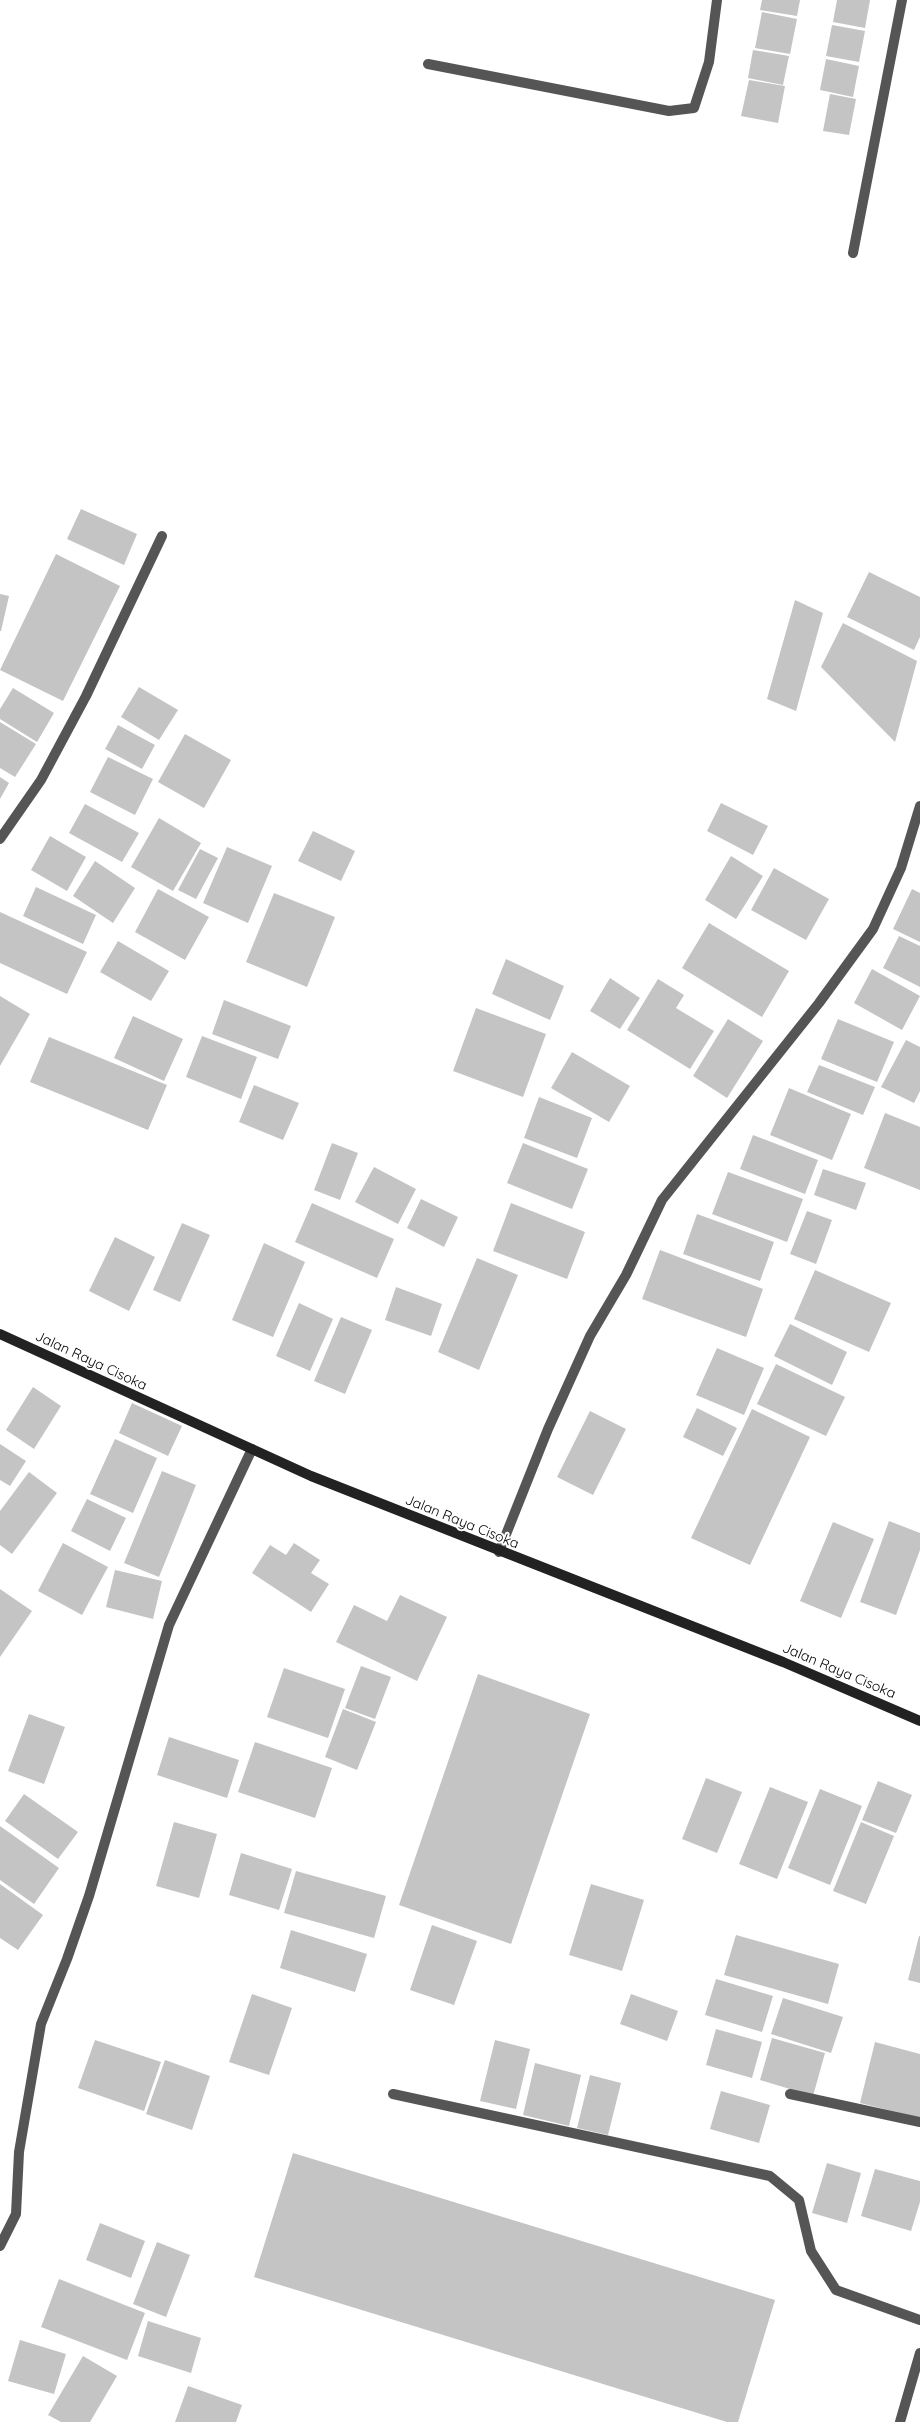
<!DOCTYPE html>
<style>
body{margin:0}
canvas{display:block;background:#fff}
</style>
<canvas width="920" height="2422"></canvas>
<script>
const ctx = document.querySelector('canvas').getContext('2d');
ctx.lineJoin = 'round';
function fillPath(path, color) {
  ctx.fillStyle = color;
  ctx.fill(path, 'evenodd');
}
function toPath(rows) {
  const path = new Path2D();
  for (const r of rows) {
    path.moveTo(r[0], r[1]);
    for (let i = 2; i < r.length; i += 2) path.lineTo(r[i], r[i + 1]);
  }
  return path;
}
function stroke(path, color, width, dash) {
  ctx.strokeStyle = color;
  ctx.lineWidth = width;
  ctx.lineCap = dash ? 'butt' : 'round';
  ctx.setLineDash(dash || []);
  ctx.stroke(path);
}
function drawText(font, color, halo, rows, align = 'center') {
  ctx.font = font + ' Quicksand,sans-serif';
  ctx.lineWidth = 4;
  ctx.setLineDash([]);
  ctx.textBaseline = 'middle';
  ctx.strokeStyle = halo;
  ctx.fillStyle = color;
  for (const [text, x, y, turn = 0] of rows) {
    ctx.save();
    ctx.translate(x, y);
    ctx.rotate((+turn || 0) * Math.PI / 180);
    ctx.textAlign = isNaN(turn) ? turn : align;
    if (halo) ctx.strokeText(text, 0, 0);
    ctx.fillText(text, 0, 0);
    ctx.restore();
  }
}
fillPath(toPath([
 [762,0,800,0,797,16,760,10],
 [837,0,870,0,865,28,833,22],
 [762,12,797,19,790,54,755,48],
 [832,25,865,31,859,62,826,56],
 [753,50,789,56,783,85,748,78],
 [826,59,859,66,853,97,820,90],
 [749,80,785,86,778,123,741,116],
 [830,94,856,99,849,135,823,131],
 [81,509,137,534,124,565,67,539],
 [56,554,120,586,63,701,0,670],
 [869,572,920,597,920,637,914,650,847,617],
 [0,594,9,596,1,631,0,631],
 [795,600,823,613,796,711,767,699],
 [843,623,917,661,895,742,821,667],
 [139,687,178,710,159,740,121,717],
 [13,688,54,713,37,742,0,719,0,709],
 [0,722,36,744,15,777,0,768],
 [118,725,155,745,142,769,105,749],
 [185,734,231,760,204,808,158,782],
 [108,757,153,779,135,815,90,792],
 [0,777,9,783,0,799],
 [721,803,768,826,753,855,707,831],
 [85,804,139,833,122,862,69,833],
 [159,818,201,843,173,891,131,867],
 [313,831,355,851,341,881,298,861],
 [50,836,86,857,67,891,31,870],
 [227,847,272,866,248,923,203,903],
 [200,849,218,858,196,899,178,890],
 [731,856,763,876,736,919,705,900],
 [95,861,135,888,113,923,73,896],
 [774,868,829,899,806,940,751,910],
 [36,887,96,915,83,944,23,916],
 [158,889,209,917,185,960,135,932],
 [912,889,920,893,920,942,893,929],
 [274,893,335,917,307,987,246,962],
 [0,912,87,952,67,994,0,963],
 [709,923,789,971,762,1017,682,968],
 [899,936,920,946,920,987,883,968],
 [118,941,169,971,151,1001,100,972],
 [506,959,564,986,550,1020,492,994],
 [872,969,920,996,902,1030,854,1003],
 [610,978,640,998,620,1029,590,1011],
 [658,979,684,995,676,1008,714,1031,690,1069,627,1030],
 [0,996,30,1014,0,1066],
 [224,1000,291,1026,278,1059,212,1034],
 [476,1008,546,1034,523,1097,453,1071],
 [133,1016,183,1039,164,1081,114,1058],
 [728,1019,763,1041,727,1098,693,1076],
 [838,1019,894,1042,877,1082,821,1059],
 [202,1036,257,1057,241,1099,186,1077],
 [49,1037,167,1085,148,1130,30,1082],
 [906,1040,920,1047,920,1091,914,1103,881,1087],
 [572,1052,630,1086,609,1122,551,1088],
 [819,1065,875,1087,863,1115,807,1092],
 [254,1085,299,1103,283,1140,239,1122],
 [789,1088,851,1114,832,1160,770,1135],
 [539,1097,592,1118,577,1158,524,1138],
 [885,1113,920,1127,920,1190,864,1168],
 [753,1135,818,1160,805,1194,740,1169],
 [332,1143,358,1153,340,1200,314,1190],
 [523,1143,588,1169,572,1209,507,1183],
 [374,1167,416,1189,398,1224,355,1202],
 [823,1169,866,1183,856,1210,814,1195],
 [728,1172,803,1199,787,1242,712,1214],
 [421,1199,458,1217,444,1247,407,1228],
 [312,1203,394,1239,377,1278,295,1242],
 [511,1203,585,1232,567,1279,493,1251],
 [807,1211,832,1220,816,1264,790,1254],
 [697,1214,774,1242,760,1281,683,1254],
 [182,1223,210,1235,180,1302,153,1290],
 [115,1237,155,1257,129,1311,89,1291],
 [264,1243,305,1262,273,1337,232,1320],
 [660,1250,763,1289,746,1337,642,1299],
 [477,1258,518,1275,479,1370,438,1352],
 [815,1270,891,1303,869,1352,794,1319],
 [396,1287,442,1304,431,1336,385,1320],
 [299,1303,333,1319,310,1371,276,1356],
 [341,1317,372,1330,345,1394,314,1381],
 [790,1324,847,1352,832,1385,774,1356],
 [717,1348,764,1368,744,1415,696,1395],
 [776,1364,845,1397,826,1436,757,1404],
 [33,1387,61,1406,34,1449,6,1430],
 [132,1403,182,1426,168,1456,119,1433],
 [697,1408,737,1428,723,1456,683,1437],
 [752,1409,810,1437,750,1565,691,1538],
 [590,1411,626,1429,593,1495,557,1477],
 [115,1439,157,1458,133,1513,90,1494],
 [0,1444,26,1461,10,1486,0,1480],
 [162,1471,196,1485,159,1577,124,1563],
 [29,1472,57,1493,12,1554,0,1545,0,1511],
 [87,1499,126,1518,110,1551,71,1531],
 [889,1521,920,1533,920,1550,896,1615,860,1602],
 [833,1522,874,1539,841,1618,800,1601],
 [63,1543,108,1567,82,1615,38,1591],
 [294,1543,320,1560,311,1573,329,1584,311,1612,252,1573,270,1545,286,1555],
 [115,1570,162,1581,153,1619,106,1607],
 [0,1589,32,1611,0,1657],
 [400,1595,447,1617,417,1681,336,1642,354,1605,387,1621],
 [361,1666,391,1677,375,1719,345,1708],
 [284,1668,345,1689,328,1738,267,1717],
 [478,1674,590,1714,511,1944,399,1905],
 [343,1709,376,1722,357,1770,325,1757],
 [29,1714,65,1727,44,1784,8,1771],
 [169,1737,239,1760,227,1798,157,1775],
 [255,1742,332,1768,315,1818,238,1792],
 [706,1778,742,1792,717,1853,682,1839],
 [878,1781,912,1795,896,1833,862,1820],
 [770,1787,808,1802,777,1879,739,1864],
 [820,1789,862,1806,830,1885,788,1868],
 [24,1794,78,1832,58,1859,5,1821],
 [174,1822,217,1834,199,1898,156,1886],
 [861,1822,894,1836,866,1904,833,1891],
 [0,1826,59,1868,34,1904,0,1880],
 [241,1853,292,1869,279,1910,229,1895],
 [296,1871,386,1896,374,1938,284,1913],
 [0,1884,43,1915,18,1950,0,1938],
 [591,1884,644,1900,622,1971,569,1955],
 [432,1925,477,1941,454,2005,410,1990],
 [291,1930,367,1954,355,1992,280,1968],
 [736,1935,839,1964,828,2004,724,1975],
 [919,1936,920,1936,920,1983,908,1980],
 [716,1979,773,1996,762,2032,705,2015],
 [252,1994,292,2008,269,2075,229,2062],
 [631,1994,678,2011,667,2041,620,2024],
 [783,1998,843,2017,831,2053,771,2034],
 [716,2029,762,2042,752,2078,706,2065],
 [772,2038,825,2053,813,2096,760,2080],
 [95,2040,161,2062,144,2111,78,2088],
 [495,2040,530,2049,516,2109,480,2101],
 [875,2042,920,2054,920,2118,860,2103],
 [165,2060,210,2076,192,2130,146,2114],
 [535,2063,581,2075,569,2126,523,2115],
 [590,2075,621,2083,608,2135,577,2128],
 [721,2091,770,2105,759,2143,710,2129],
 [293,2153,775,2300,738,2422,727,2422,254,2277],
 [827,2163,861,2173,847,2223,812,2213],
 [875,2169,920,2181,920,2202,911,2231,861,2216],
 [100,2223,145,2241,131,2278,86,2260],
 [157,2242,190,2255,166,2317,133,2304],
 [59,2279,145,2313,127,2360,41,2327],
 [148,2321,201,2338,191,2373,138,2356],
 [20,2340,66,2354,54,2394,8,2381],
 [83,2356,117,2376,90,2422,61,2422,48,2415],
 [188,2386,242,2405,236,2422,175,2422]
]), '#c4c4c4');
stroke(toPath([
 [393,2094,770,2176,799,2200,811,2251,836,2290,920,2320]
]), '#555', 10);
stroke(toPath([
 [428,64,669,111,694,108,709,62,717,0],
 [853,253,902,0],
 [0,839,41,780,86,696,162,536],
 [499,1552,548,1429,590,1336,626,1275,662,1200,819,1003,873,929,901,868,920,806],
 [790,2094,920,2122],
 [0,2246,16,2214,19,2152,41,2024,67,1959,89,1896,169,1625,252,1449],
 [900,2422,920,2353]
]), '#555', 10);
stroke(toPath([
 [0,1334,311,1476,783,1662,920,1721]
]), '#222', 10);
drawText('14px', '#000', '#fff', [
 ["Jalan Raya Cisoka",91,1361,25],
 ["Jalan Raya Cisoka",462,1522,22],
 ["Jalan Raya Cisoka",839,1671,23]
]);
</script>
